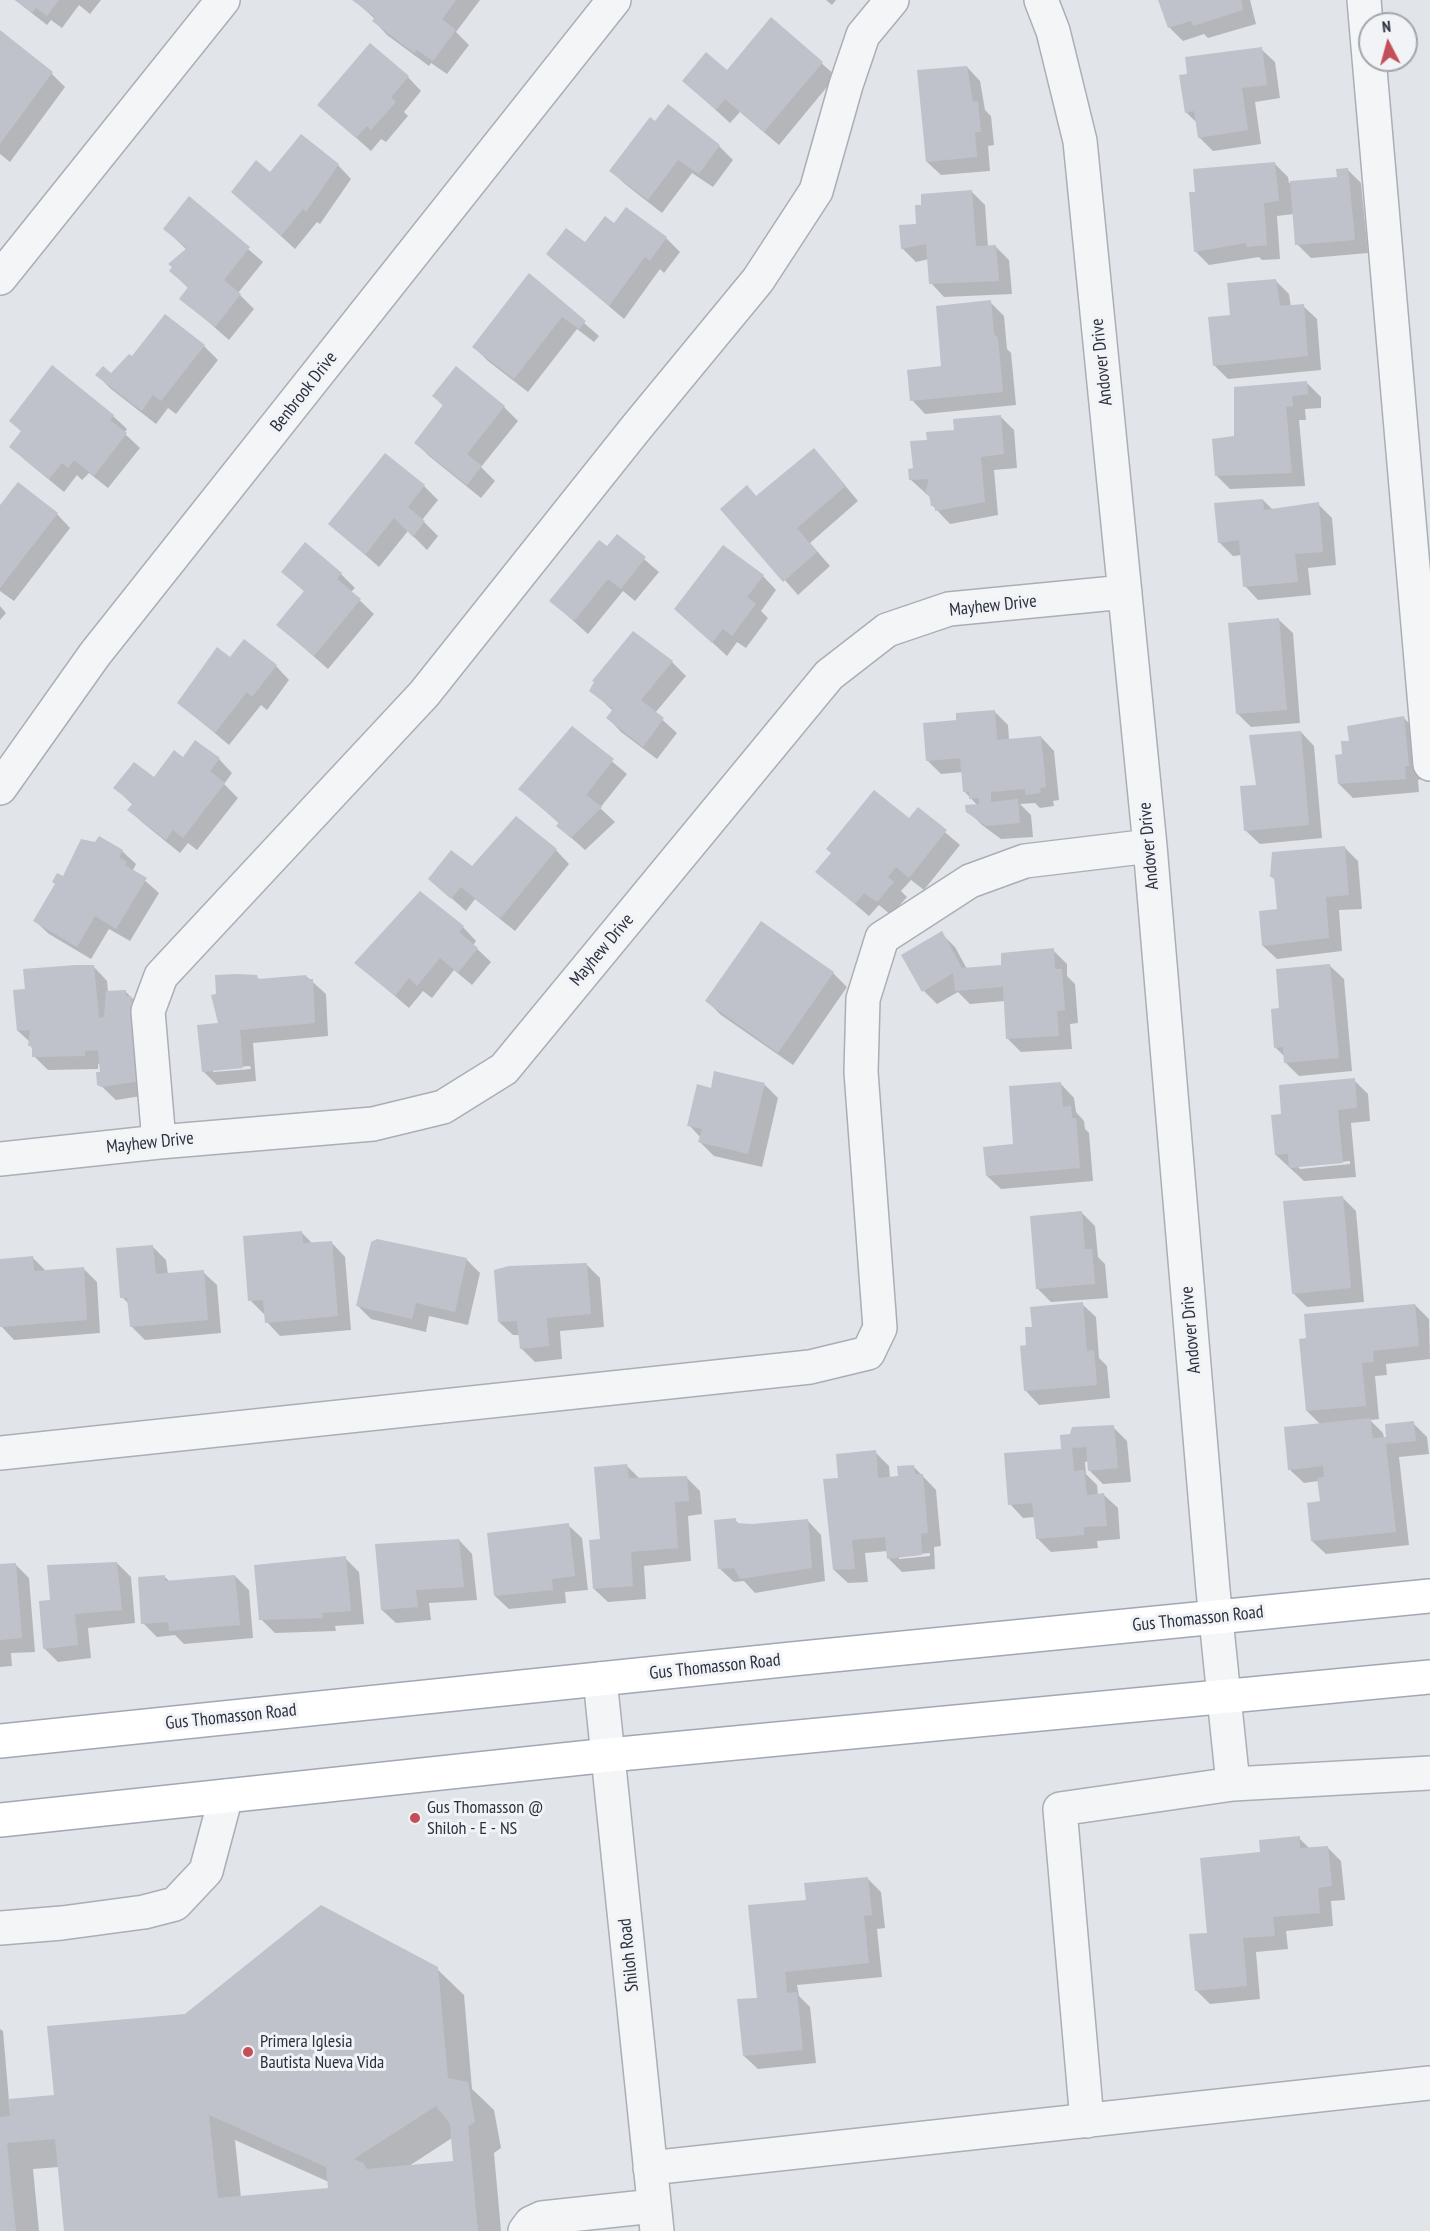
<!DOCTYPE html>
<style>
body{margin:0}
#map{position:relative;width:1430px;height:2231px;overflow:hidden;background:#e1e4e9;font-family:"PT Sans Narrow",sans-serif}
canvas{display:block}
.north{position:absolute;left:1358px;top:12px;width:60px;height:60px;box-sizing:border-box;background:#f1f3f6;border:2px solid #a2a5ad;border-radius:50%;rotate:354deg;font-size:16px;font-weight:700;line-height:24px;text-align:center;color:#2b313f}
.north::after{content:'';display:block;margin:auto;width:21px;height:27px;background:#c54f58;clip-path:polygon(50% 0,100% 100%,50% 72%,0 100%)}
</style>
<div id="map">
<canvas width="1430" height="2231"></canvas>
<div class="north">N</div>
</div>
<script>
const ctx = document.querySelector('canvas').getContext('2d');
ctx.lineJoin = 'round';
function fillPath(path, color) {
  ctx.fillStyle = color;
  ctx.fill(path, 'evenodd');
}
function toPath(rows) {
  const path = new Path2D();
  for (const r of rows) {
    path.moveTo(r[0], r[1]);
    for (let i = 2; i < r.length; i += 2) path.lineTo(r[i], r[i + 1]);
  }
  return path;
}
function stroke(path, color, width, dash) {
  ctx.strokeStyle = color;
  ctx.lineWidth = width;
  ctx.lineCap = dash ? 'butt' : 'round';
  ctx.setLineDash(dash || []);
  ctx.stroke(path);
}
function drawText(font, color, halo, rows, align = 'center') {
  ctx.font = font + ' "PT Sans Narrow",sans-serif';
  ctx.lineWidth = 6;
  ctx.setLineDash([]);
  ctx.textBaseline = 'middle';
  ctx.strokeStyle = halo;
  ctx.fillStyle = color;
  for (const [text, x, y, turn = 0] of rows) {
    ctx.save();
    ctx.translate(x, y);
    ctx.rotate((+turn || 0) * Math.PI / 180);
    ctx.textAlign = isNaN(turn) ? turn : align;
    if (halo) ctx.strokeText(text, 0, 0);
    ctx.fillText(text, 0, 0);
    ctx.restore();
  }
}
fillPath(toPath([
 [15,0,101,0,90,14,79,5,62,28,51,20,47,25],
 [354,0,480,0,456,32,469,45,447,74,431,63,429,66,387,35,374,21,375,19],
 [826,0,836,0,832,5],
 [1160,0,1250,0,1256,24,1208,38,1204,34,1183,41,1169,27],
 [771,19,836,76,779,145,740,112,730,123,684,81,727,72],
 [0,32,52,74,65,87,10,162,0,154],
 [1261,49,1275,62,1280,98,1255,102,1261,144,1213,151,1199,137,1197,123,1186,112],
 [967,67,980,81,985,110,991,116,994,145,988,146,990,171,941,175,927,162],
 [408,77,421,91,404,112,408,116,386,142,381,139,371,151,319,105],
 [669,106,719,146,733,160,713,187,692,173,662,213,625,184,611,171],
 [1275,164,1288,177,1289,183,1339,178,1348,170,1361,183,1368,253,1311,258,1297,244,1294,214,1277,216,1280,259,1262,260,1259,257,1209,265,1195,251],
 [338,165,351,179,320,224,317,222,295,249,247,205,270,174],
 [971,191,985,205,988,247,995,246,1009,260,1012,294,944,297,931,283,929,259,916,262,902,248,918,225,923,206],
 [189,198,263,262,238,293,254,309,229,340,181,298,188,288,171,271,187,250,165,229],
 [614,225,666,238,680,252,664,273,660,269,624,319,548,254,586,244],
 [530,276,599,336,594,342,577,329,528,392,488,361,474,347],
 [1275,280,1289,294,1291,307,1303,306,1317,319,1321,370,1228,379,1214,365,1231,317],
 [990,302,1004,316,1007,349,1011,353,1016,405,925,414,912,400,943,368],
 [165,316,204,346,218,360,176,414,168,408,156,424,111,389,97,375,111,375,132,358],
 [1307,383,1321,397,1321,408,1305,409,1306,420,1299,420,1305,486,1230,489,1217,476,1235,438],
 [434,396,504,407,518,421,481,467,495,481,481,498,429,456,416,443,444,407],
 [113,416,127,429,124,433,140,448,108,488,89,473,82,480,77,475,64,492,25,460,11,447,22,432,11,421],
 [1000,416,1014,430,1017,468,994,470,998,515,950,524,932,505,931,498,911,480,914,470,929,441],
 [827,464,858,501,810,543,830,566,798,595,722,509,747,487,757,497],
 [424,486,438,500,422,520,438,536,427,550,408,531,379,567,330,524],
 [1263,500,1273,510,1318,504,1332,518,1336,565,1308,568,1311,595,1258,600,1245,586,1242,555,1233,556,1219,542],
 [0,508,57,514,70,528,14,601,0,591],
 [617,536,659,572,635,601,623,591,588,634,551,601,607,548],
 [283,572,341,574,355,588,351,592,374,614,328,669,278,625,305,592],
 [763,576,776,590,761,611,768,618,746,648,737,642,727,656,676,609],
 [0,606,6,613,0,620],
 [1279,620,1293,633,1300,723,1251,727,1237,713],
 [633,633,672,662,686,676,655,713,677,733,657,759,621,732,608,718,613,711,591,690],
 [230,659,276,666,289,680,267,710,261,705,229,745,179,703],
 [994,711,1008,725,1009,740,1041,737,1054,751,1059,800,1053,801,1054,806,1040,808,1035,803,1020,804,1031,815,1033,837,1001,839,982,825,968,811,978,806,964,791,963,772,941,774,927,760,958,721],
 [1404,718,1417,732,1422,779,1418,780,1419,792,1353,798,1339,784,1344,756,1350,742],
 [572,728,627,774,600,808,615,822,585,850,558,826,560,824,520,789],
 [1301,732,1314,746,1322,838,1260,844,1246,831,1257,786],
 [219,759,232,773,224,784,238,798,197,850,188,843,180,853,143,823,129,810,133,805,115,788,154,779],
 [918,809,960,845,924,890,911,880,901,891,907,897,891,915,879,905,869,916,817,872,910,821],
 [1344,847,1358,861,1362,909,1339,910,1342,951,1277,959,1263,946,1279,910,1276,881,1272,877],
 [556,850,569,864,515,931,475,899,466,911,430,879],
 [122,851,136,864,133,870,159,893,130,941,109,929,91,959,49,934,35,921,57,885,63,878],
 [762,923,833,973,847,987,793,1065,721,1015,707,1001],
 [463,927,476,941,473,945,491,962,472,985,454,970,432,998,423,991,409,1008,356,963],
 [941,933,955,947,967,969,1003,966,1053,950,1067,964,1067,976,1075,984,1078,1023,1070,1024,1072,1049,1021,1052,1008,1039,1005,1001,970,1004,958,992,937,1004,924,991],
 [1330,966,1344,979,1352,1071,1299,1076,1285,1062,1285,1057,1276,1048,1281,1009],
 [94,967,107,981,108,992,125,991,139,1005,154,1094,116,1100,99,1084,102,1073,101,1064,98,1064,98,1069,48,1070,34,1056,30,1042,18,1031,27,990],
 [130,1003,133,1003,141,1088],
 [306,976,326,994,328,1036,253,1043,256,1081,217,1085,203,1071,220,1024,257,977,260,980],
 [250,1066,251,1069,213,1072,213,1069],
 [1354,1080,1368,1094,1370,1121,1351,1123,1356,1177,1304,1181,1276,1155,1283,1116],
 [1350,1161,1350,1164,1300,1169,1298,1166],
 [1061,1084,1074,1098,1076,1112,1084,1121,1085,1129,1089,1133,1093,1181,1001,1189,987,1176,1015,1145],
 [765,1085,778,1098,762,1167,714,1156,700,1142,701,1138,689,1125],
 [1342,1197,1356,1211,1364,1302,1307,1307,1293,1293],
 [1081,1212,1095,1226,1098,1257,1105,1264,1108,1298,1051,1302,1037,1288],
 [301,1232,313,1244,332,1243,345,1257,351,1330,280,1336,267,1322,266,1314,264,1314,250,1300],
 [377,1240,467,1260,480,1273,468,1325,429,1316,426,1332,371,1319,357,1305],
 [153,1247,166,1260,168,1274,203,1272,217,1285,221,1333,145,1340,131,1326,130,1305,122,1297],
 [33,1258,46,1271,83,1268,97,1282,100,1333,14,1340,1,1326,0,1260],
 [586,1264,600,1278,604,1327,560,1331,562,1359,535,1362,521,1348,520,1335,513,1335,499,1322],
 [1082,1304,1096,1317,1099,1358,1107,1366,1110,1398,1039,1405,1026,1391,1028,1347,1034,1329],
 [1415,1305,1429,1319,1430,1359,1386,1364,1387,1375,1375,1376,1379,1419,1370,1420,1383,1433,1384,1438,1413,1423,1427,1437,1429,1454,1399,1457,1409,1545,1326,1554,1312,1541,1321,1503,1318,1481,1304,1483,1290,1470,1321,1425,1307,1411],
 [1113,1427,1127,1441,1131,1482,1103,1484,1089,1470,1088,1461,1085,1462,1086,1474,1097,1485,1098,1495,1104,1495,1118,1508,1120,1539,1097,1541,1098,1548,1051,1552,1037,1538,1035,1517,1023,1518,1010,1504,1063,1450],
 [875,1452,889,1466,890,1478,899,1478,913,1466,936,1490,941,1546,934,1547,935,1569,902,1572,888,1558,888,1551,865,1553,868,1582,848,1583,834,1570,839,1479],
 [930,1553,930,1556,899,1559,899,1556],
 [627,1466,640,1479,686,1477,700,1491,702,1514,688,1516,691,1561,644,1566,646,1599,608,1602,594,1589,602,1540],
 [735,1520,740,1525,752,1525,808,1521,821,1535,825,1581,755,1593,744,1581,734,1582,720,1569],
 [568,1525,582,1538,588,1590,565,1592,566,1603,509,1609,495,1596],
 [459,1540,472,1554,477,1600,429,1603,431,1620,396,1623,382,1610],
 [345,1558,359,1572,364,1624,335,1626,336,1631,275,1633,261,1619],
 [117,1563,131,1577,135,1623,88,1628,91,1658,58,1662,44,1648,52,1601],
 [15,1564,29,1578,35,1652,11,1653,12,1666,0,1667,0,1566],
 [164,1576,170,1582,235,1576,249,1590,253,1638,184,1644,175,1635,157,1637,143,1623],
 [1299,1838,1310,1849,1327,1847,1341,1861,1345,1900,1331,1901,1333,1926,1286,1931,1288,1949,1256,1952,1260,1999,1210,2004,1196,1990,1209,1935,1262,1853],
 [867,1878,881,1892,885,1928,877,1929,882,1977,797,1985,799,1996,810,2007,816,2063,758,2069,744,2056,759,1999,808,1901],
 [437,1969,464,1995,472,2089,494,2110,501,2148,494,2153,501,2231,66,2231,59,2167,33,2169,39,2231,0,2231,0,2029,3,2031,9,2101,56,2096,185,2015],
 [452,2138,454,2162,409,2166],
 [235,2140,329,2182,329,2189,241,2198]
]), '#0003');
fillPath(toPath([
 [15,0,59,0,47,16,36,8,32,13],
 [352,0,456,0,442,19,456,30,433,61,417,50,414,53,372,21,375,17],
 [1158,0,1241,0,1243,10,1193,26,1191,21,1168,28],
 [771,17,823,62,764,132,725,99,716,110,682,81,706,52,727,70],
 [0,30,53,72,0,144],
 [370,43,409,76,391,97,396,102,371,130,367,126,356,138,317,105],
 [1262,47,1267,85,1242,88,1248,130,1198,138,1194,111,1185,113,1179,75,1187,74,1185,57],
 [967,66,973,102,978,101,981,132,975,132,977,157,926,162,917,70],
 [668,104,720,145,699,174,678,160,648,200,609,171,650,117,655,121],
 [301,134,339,164,306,212,303,209,281,236,231,192,256,160,270,172],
 [1275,162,1279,201,1264,203,1267,245,1247,247,1246,243,1194,252,1189,192,1195,192,1193,169],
 [1348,168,1355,240,1295,245,1290,181,1337,177,1336,169],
 [972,190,976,246,996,245,999,281,929,284,926,244,901,249,899,225,916,224,915,205,921,205,921,194],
 [189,196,250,247,224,280,241,294,215,327,179,299,188,287,169,271,172,267,168,264,187,248,163,229],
 [626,207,667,237,650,261,645,257,609,306,546,254,566,228,585,242,605,216,614,223],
 [529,273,586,321,579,329,562,317,514,379,472,347],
 [1276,279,1280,306,1304,304,1308,356,1213,366,1208,317,1230,315,1227,283],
 [991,300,994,334,998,338,1003,392,910,401,907,370,941,366,936,306],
 [165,314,205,345,161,401,153,395,142,411,95,375,103,366,111,373,129,354,132,356],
 [52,365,114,415,110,420,127,433,94,476,74,460,68,468,62,463,49,479,9,447,21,431,9,421],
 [456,366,505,406,467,454,482,466,467,485,414,443,443,405,432,396],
 [1307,381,1308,394,1292,396,1293,406,1286,407,1292,473,1215,476,1212,439,1234,436,1234,387],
 [1001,415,1004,454,981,457,985,502,935,511,935,506,931,506,929,494,925,494,929,479,909,480,908,469,913,468,910,441,927,440,926,432,954,430,953,419],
 [814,448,846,486,797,528,817,552,783,582,720,509,747,485,756,496],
 [385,453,425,485,408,507,425,521,413,537,394,518,365,555,328,524],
 [18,482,58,513,0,588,0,505],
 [1263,499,1264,510,1319,502,1323,552,1295,554,1298,582,1243,587,1239,540,1218,543,1214,503],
 [617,534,646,557,621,589,608,579,574,621,549,601,599,540,607,546],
 [305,542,342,573,337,579,361,599,314,656,276,625,304,591,281,572],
 [723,545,764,575,747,597,756,604,732,636,723,629,712,643,674,609],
 [1279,618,1287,710,1236,714,1228,623],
 [633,631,673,661,641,700,664,718,643,747,606,718,613,709,589,691,594,682,592,681],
 [244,639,277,665,252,697,247,692,215,733,177,703,217,647,230,657],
 [995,710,997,740,1041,736,1046,787,1040,788,1041,793,1025,795,1025,789,991,792,991,802,1018,799,1020,823,986,826,966,812,965,805,979,804,979,798,969,799,969,792,963,792,960,758,926,761,923,723,956,720,956,713],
 [1404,716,1409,766,1405,766,1406,779,1338,784,1335,755,1342,754,1341,741,1349,741,1347,726],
 [572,726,614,759,586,795,602,807,571,838,556,826,559,822,518,789],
 [1301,731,1309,825,1244,831,1240,786,1256,785,1249,735],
 [195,740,220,758,210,771,225,783,183,838,173,830,166,840,127,810,133,803,113,788,134,762,154,777,174,750,183,757],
 [874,790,909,818,918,807,947,830,909,878,896,867,888,877,894,882,877,902,864,893,855,904,815,872,831,853,826,849],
 [516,816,557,849,500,919,461,887,451,899,428,879,451,850,472,866],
 [99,836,123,850,119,857,127,862,125,865,147,878,116,929,95,916,77,947,33,921,55,884,52,882,57,873,63,876,81,839,95,842],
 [1345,846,1349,895,1326,897,1329,938,1262,946,1259,911,1277,909,1274,877,1270,877,1272,852],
 [420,891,464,926,459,932,478,948,458,973,440,958,417,986,409,978,395,996,354,963],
 [761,921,834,972,778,1053,705,1001],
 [942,931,962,968,1001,965,1001,953,1054,948,1055,969,1062,969,1065,1010,1057,1011,1059,1036,1006,1039,1003,987,955,991,953,973,922,992,901,955],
 [1330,964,1339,1058,1284,1063,1283,1047,1274,1048,1271,1009,1279,1008,1276,969],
 [76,965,94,965,99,1018,104,1017,106,991,126,990,126,996,131,996,141,1081,101,1087,97,1085,96,1072,100,1072,98,1050,85,1051,85,1056,32,1057,32,1046,28,1046,30,1030,17,1031,13,990,25,989,23,969],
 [238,974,257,975,258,979,306,975,307,979,313,979,315,1023,240,1030,243,1068,202,1072,197,1025,218,1023,211,995,216,994,215,975],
 [714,1071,765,1083,748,1154,698,1142,702,1129,687,1126,697,1084,711,1088],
 [1355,1078,1357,1108,1338,1110,1343,1163,1289,1168,1288,1154,1275,1155,1271,1115,1281,1114,1279,1085],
 [1061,1082,1063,1107,1071,1106,1072,1118,1076,1118,1080,1168,986,1176,983,1147,1013,1144,1009,1086],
 [1343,1196,1351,1288,1292,1294,1283,1201],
 [1082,1211,1085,1249,1092,1249,1095,1284,1036,1289,1030,1216],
 [302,1231,303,1243,332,1241,338,1316,265,1323,263,1300,248,1301,243,1236],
 [377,1239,467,1258,455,1312,416,1303,412,1319,356,1306,371,1242],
 [153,1245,156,1274,204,1270,208,1320,130,1327,127,1298,120,1298,116,1248],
 [33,1256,34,1271,84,1267,87,1320,0,1327,0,1259],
 [587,1263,591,1314,547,1318,549,1346,520,1349,517,1321,498,1322,494,1270,509,1266],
 [1083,1302,1087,1351,1094,1350,1097,1385,1024,1391,1020,1346,1026,1345,1025,1327,1032,1327,1030,1307],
 [1415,1304,1419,1346,1373,1351,1374,1362,1362,1363,1366,1406,1306,1411,1299,1339,1306,1338,1304,1314],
 [1370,1418,1373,1438,1386,1437,1385,1424,1414,1421,1416,1441,1386,1444,1396,1532,1311,1541,1307,1503,1320,1501,1317,1478,1324,1477,1323,1466,1288,1470,1284,1427],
 [1114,1425,1118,1468,1088,1471,1086,1447,1072,1448,1074,1471,1084,1470,1087,1495,1104,1493,1107,1526,1084,1527,1084,1535,1036,1539,1032,1503,1008,1505,1004,1453,1061,1449,1060,1435,1070,1434,1072,1427],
 [876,1450,878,1478,898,1476,897,1466,914,1465,915,1474,923,1474,928,1533,921,1534,922,1555,887,1559,885,1537,852,1540,855,1569,833,1570,823,1479,838,1478,836,1454],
 [627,1464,629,1478,687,1476,689,1501,675,1502,678,1548,631,1552,633,1586,593,1589,589,1540,600,1539,594,1467],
 [736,1518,736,1523,752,1524,808,1519,812,1568,740,1579,734,1568,718,1569,714,1520],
 [569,1523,575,1576,552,1579,553,1590,494,1596,487,1533],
 [459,1539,464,1587,416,1590,418,1607,381,1610,375,1544],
 [346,1556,351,1611,322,1613,323,1618,259,1620,254,1565],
 [117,1562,122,1610,75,1614,78,1645,43,1649,39,1601,50,1600,47,1565],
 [16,1563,22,1638,0,1640,0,1564],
 [165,1575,165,1581,235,1575,240,1625,169,1631,168,1622,141,1624,138,1577],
 [1300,1836,1300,1848,1328,1846,1332,1886,1318,1888,1320,1913,1273,1917,1275,1936,1243,1938,1247,1986,1195,1991,1189,1934,1207,1933,1200,1858,1260,1852,1259,1840],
 [868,1877,872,1915,864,1916,869,1963,785,1972,787,1993,797,1992,803,2050,743,2056,737,1999,757,1998,748,1905,806,1900,804,1883],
 [321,1905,438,1967,448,2078,468,2082,475,2122,468,2126,478,2231,64,2231,55,2139,7,2143,16,2231,0,2231,0,2117,10,2116,8,2099,54,2095,47,2026,185,2014],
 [436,2106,450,2124,453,2161,367,2169,363,2163,354,2159],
 [209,2115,326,2167,328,2188,218,2198]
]), '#bfc2cb');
const minor = toPath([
 [1041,0,1053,31,1080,141,1150,846,1213,1590,1233,1784],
 [1364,0,1430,764],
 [0,278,223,0],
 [0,788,95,654,614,0],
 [159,1142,148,1011,161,976,424,694,636,428,758,280,816,191,846,85,863,35,892,0],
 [0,1159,159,1142,373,1124,443,1107,504,1069,829,675,887,630,949,609,1125,592],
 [0,1453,810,1367,868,1353,880,1328,861,1072,863,999,882,938,970,881,1025,861,1150,846],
 [600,1679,657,2231],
 [0,1928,62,1923,144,1912,175,1904,206,1871,226,1796],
 [1087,2121,1060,1809,1233,1784,1430,1773],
 [650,2168,1430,2083],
 [525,2231,531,2223,542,2218,654,2206]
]);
const major = toPath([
 [0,1741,792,1659,1430,1596],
 [0,1820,609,1755,1430,1677]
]);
stroke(minor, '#aaaeb6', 36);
stroke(major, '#a1a7b4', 36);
stroke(minor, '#f4f5f7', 33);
stroke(major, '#fff', 33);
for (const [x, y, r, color] of [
 [415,1818,6,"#c54f58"],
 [248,2052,6,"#c54f58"]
]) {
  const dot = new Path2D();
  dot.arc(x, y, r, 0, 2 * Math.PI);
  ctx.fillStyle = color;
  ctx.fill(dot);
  stroke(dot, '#f1f3f6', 2);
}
drawText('18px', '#2b313f', '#f1f3f6', [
 ["Andover Drive",1102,362,-96],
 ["Benbrook Drive",304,392,-52],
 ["Mayhew Drive",993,606,-6],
 ["Andover Drive",1149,846,-95],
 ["Mayhew Drive",602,950,-50],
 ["Mayhew Drive",150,1143,-6],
 ["Andover Drive",1191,1330,-95],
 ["Gus Thomasson Road",1198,1619,-6],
 ["Gus Thomasson Road",715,1667,-6],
 ["Gus Thomasson Road",231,1717,-6],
 ["Shiloh Road",629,1955,-96]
]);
drawText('18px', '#2b313f', '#f1f3f6', [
 ["Gus Thomasson @",427,1808],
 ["Shiloh - E - NS",427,1829],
 ["Primera Iglesia",260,2042],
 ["Bautista Nueva Vida",260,2063]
], 'left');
</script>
